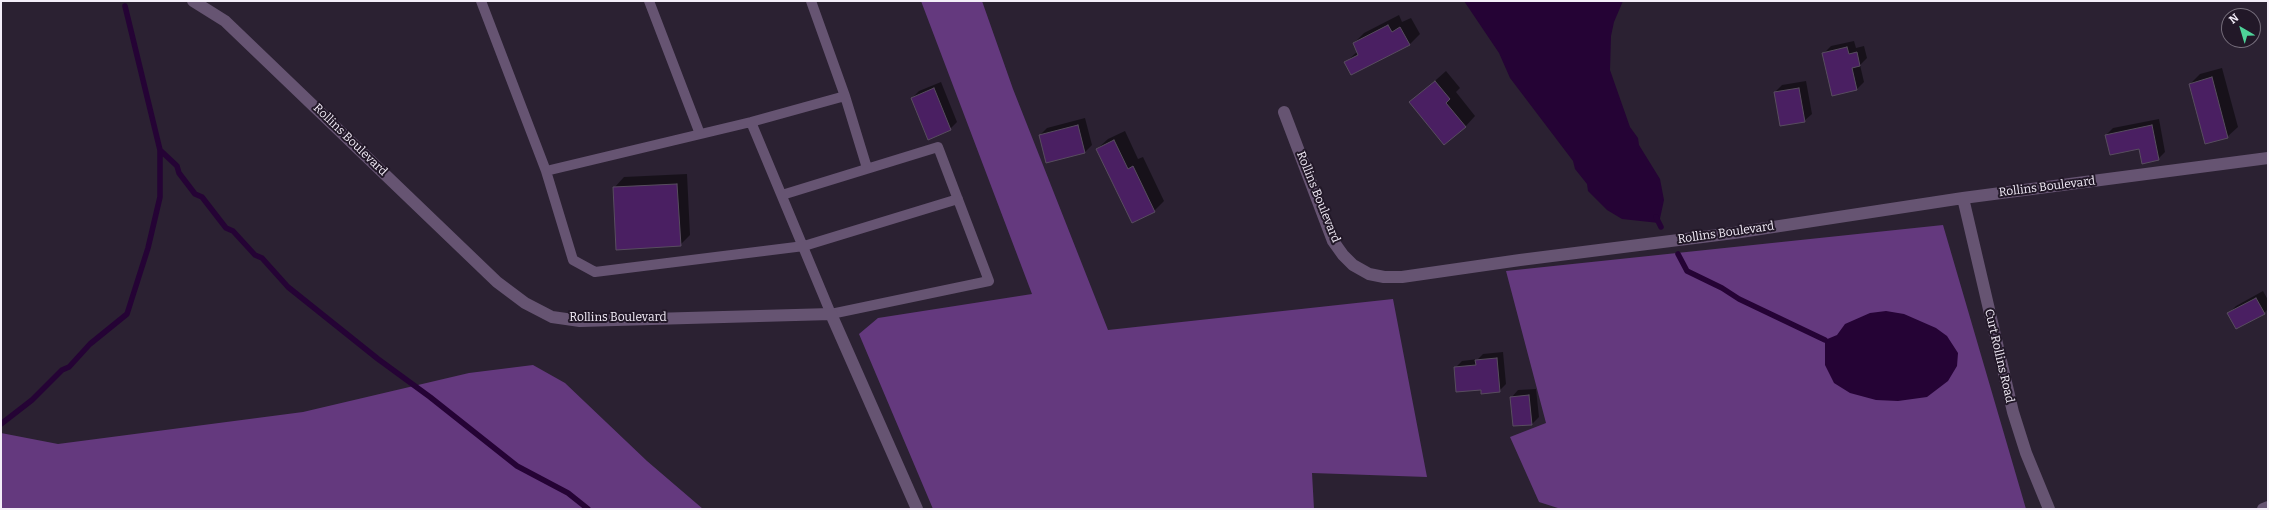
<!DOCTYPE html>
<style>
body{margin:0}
#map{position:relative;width:2269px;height:510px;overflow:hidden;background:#2b2132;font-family:Bitter,serif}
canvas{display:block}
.frame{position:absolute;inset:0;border:2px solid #f4eef9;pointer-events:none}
.north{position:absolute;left:2221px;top:8px;width:40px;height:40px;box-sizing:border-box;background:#221828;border:1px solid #766e7c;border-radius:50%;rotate:322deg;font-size:11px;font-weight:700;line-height:16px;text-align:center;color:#f4eef9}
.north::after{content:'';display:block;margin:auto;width:14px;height:18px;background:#4ed399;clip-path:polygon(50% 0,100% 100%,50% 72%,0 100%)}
</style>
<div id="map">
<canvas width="2269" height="510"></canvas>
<div class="frame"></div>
<div class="north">N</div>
</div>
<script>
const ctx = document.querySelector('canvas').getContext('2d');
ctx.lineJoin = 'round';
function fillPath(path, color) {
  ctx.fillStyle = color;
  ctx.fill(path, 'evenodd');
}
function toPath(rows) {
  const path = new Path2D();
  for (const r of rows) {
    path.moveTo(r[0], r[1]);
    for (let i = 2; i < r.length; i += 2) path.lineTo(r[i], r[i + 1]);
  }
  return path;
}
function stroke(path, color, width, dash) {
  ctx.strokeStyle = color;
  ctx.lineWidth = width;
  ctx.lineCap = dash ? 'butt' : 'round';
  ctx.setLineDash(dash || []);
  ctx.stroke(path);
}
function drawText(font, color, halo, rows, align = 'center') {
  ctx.font = font + ' Bitter,serif';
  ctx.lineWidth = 4;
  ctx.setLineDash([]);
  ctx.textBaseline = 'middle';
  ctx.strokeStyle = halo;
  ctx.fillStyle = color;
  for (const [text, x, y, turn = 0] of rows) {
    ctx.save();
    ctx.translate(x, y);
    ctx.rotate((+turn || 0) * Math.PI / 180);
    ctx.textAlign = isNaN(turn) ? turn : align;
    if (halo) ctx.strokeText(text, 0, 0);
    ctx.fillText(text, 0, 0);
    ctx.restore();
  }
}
fillPath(toPath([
 [921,1,982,1,1013,89,1108,330,1393,299,1427,477,1312,473,1314,509,933,509,859,334,878,318,1032,294],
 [1943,225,2026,509,1561,509,1539,502,1510,437,1546,423,1506,271],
 [533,365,565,383,647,461,703,509,1,509,1,433,58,444,303,412,469,373]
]), '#64397e');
fillPath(toPath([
 [1464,1,1623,1,1614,22,1611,36,1610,70,1630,127,1638,138,1639,145,1660,179,1664,200,1659,223,1622,219,1607,210,1588,191,1587,184,1575,169,1573,161,1510,78,1499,53],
 [1886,311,1904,314,1936,328,1947,336,1958,353,1957,366,1948,381,1927,397,1898,401,1876,400,1850,393,1834,383,1825,365,1825,340,1837,335,1845,324,1870,313]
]), '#250335');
fillPath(toPath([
 [1399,15,1402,22,1411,18,1420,34,1409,45,1346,62,1358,51,1354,43,1364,33],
 [1854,41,1856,48,1864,46,1867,58,1860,65,1864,82,1857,89,1824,53,1831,46],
 [2222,68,2238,127,2227,137,2190,84,2200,74],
 [1446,71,1460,88,1456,92,1475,116,1465,127,1410,103],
 [1806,81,1812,114,1804,121,1775,92,1782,85],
 [941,82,957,122,950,129,912,98,919,91],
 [1085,118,1092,145,1085,152,1040,135,1047,128],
 [2159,119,2165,152,2158,159,2140,147,2106,135,2113,128],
 [1125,131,1138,159,1143,157,1164,201,1154,211,1097,149,1108,139],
 [687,174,690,235,680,245,614,188,624,177],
 [2263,291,2268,300,2268,309,2264,313,2229,313,2236,306],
 [1503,352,1506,384,1499,391,1482,389,1455,368,1462,361,1478,359,1483,354],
 [1536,389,1539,417,1532,424,1511,398,1518,390]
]), '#0007');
stroke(toPath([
 [160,150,177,166,179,173,195,194,202,197,226,228,233,231,255,255,262,258,288,287,378,359,430,397,517,466,568,493,588,509],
 [1656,217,1661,227],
 [1678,254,1687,271,1722,288,1739,299,1825,340],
 [1,424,32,400,62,370,69,367,90,344,127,314,148,248,160,197,160,150,125,6]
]), '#250335', 5.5);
const building = toPath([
 [1388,25,1392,32,1400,27,1410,45,1351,75,1344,62,1358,55,1353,43,1388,25],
 [1847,47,1849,54,1857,52,1860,66,1852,68,1857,90,1832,96,1822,53,1847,47],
 [2212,77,2228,138,2205,144,2189,84,2212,77],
 [1435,81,1450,99,1446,103,1466,127,1444,145,1409,102,1435,81],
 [934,88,951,130,928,140,911,98,934,88],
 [1799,88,1805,122,1780,126,1774,92,1799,88],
 [1078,125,1085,153,1046,163,1039,135,1078,125],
 [2152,125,2159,160,2142,164,2139,149,2110,155,2105,135,2152,125],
 [1114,140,1128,169,1133,166,1155,212,1132,223,1096,149,1114,140],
 [677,184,681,246,616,250,613,187,677,184],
 [2256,298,2265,314,2236,329,2227,313,2256,298],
 [1497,358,1500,392,1481,394,1481,390,1456,392,1454,367,1476,365,1475,360,1497,358],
 [1529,395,1532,425,1513,426,1510,397,1529,395]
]);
fillPath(building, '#4a1f62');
stroke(building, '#584d5f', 1);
stroke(toPath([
 [481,1,546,171,751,122,845,96,811,1],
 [649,1,700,134],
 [845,96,867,168],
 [751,122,831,314,989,281,938,147,782,195],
 [546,171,573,260,595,272,804,246,958,199]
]), '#665472', 10);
stroke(toPath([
 [193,1,225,21,497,282,525,303,552,317,580,321,831,314,917,509],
 [1284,112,1333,241,1343,255,1353,265,1369,274,1384,277,1402,277,1520,260,1734,233,1963,198,2268,158],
 [1963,198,2013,412,2026,453,2049,509],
 [2263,509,2268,507]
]), '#665472', 12);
drawText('12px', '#f4eef9', '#221828', [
 ["Rollins Boulevard",350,140,44],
 ["Rollins Boulevard",2047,187,-7],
 ["Rollins Boulevard",1318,197,68],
 ["Rollins Boulevard",1726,233,-8],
 ["Rollins Boulevard",618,318],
 ["Curt Rollins Road",1999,356,77]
]);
</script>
